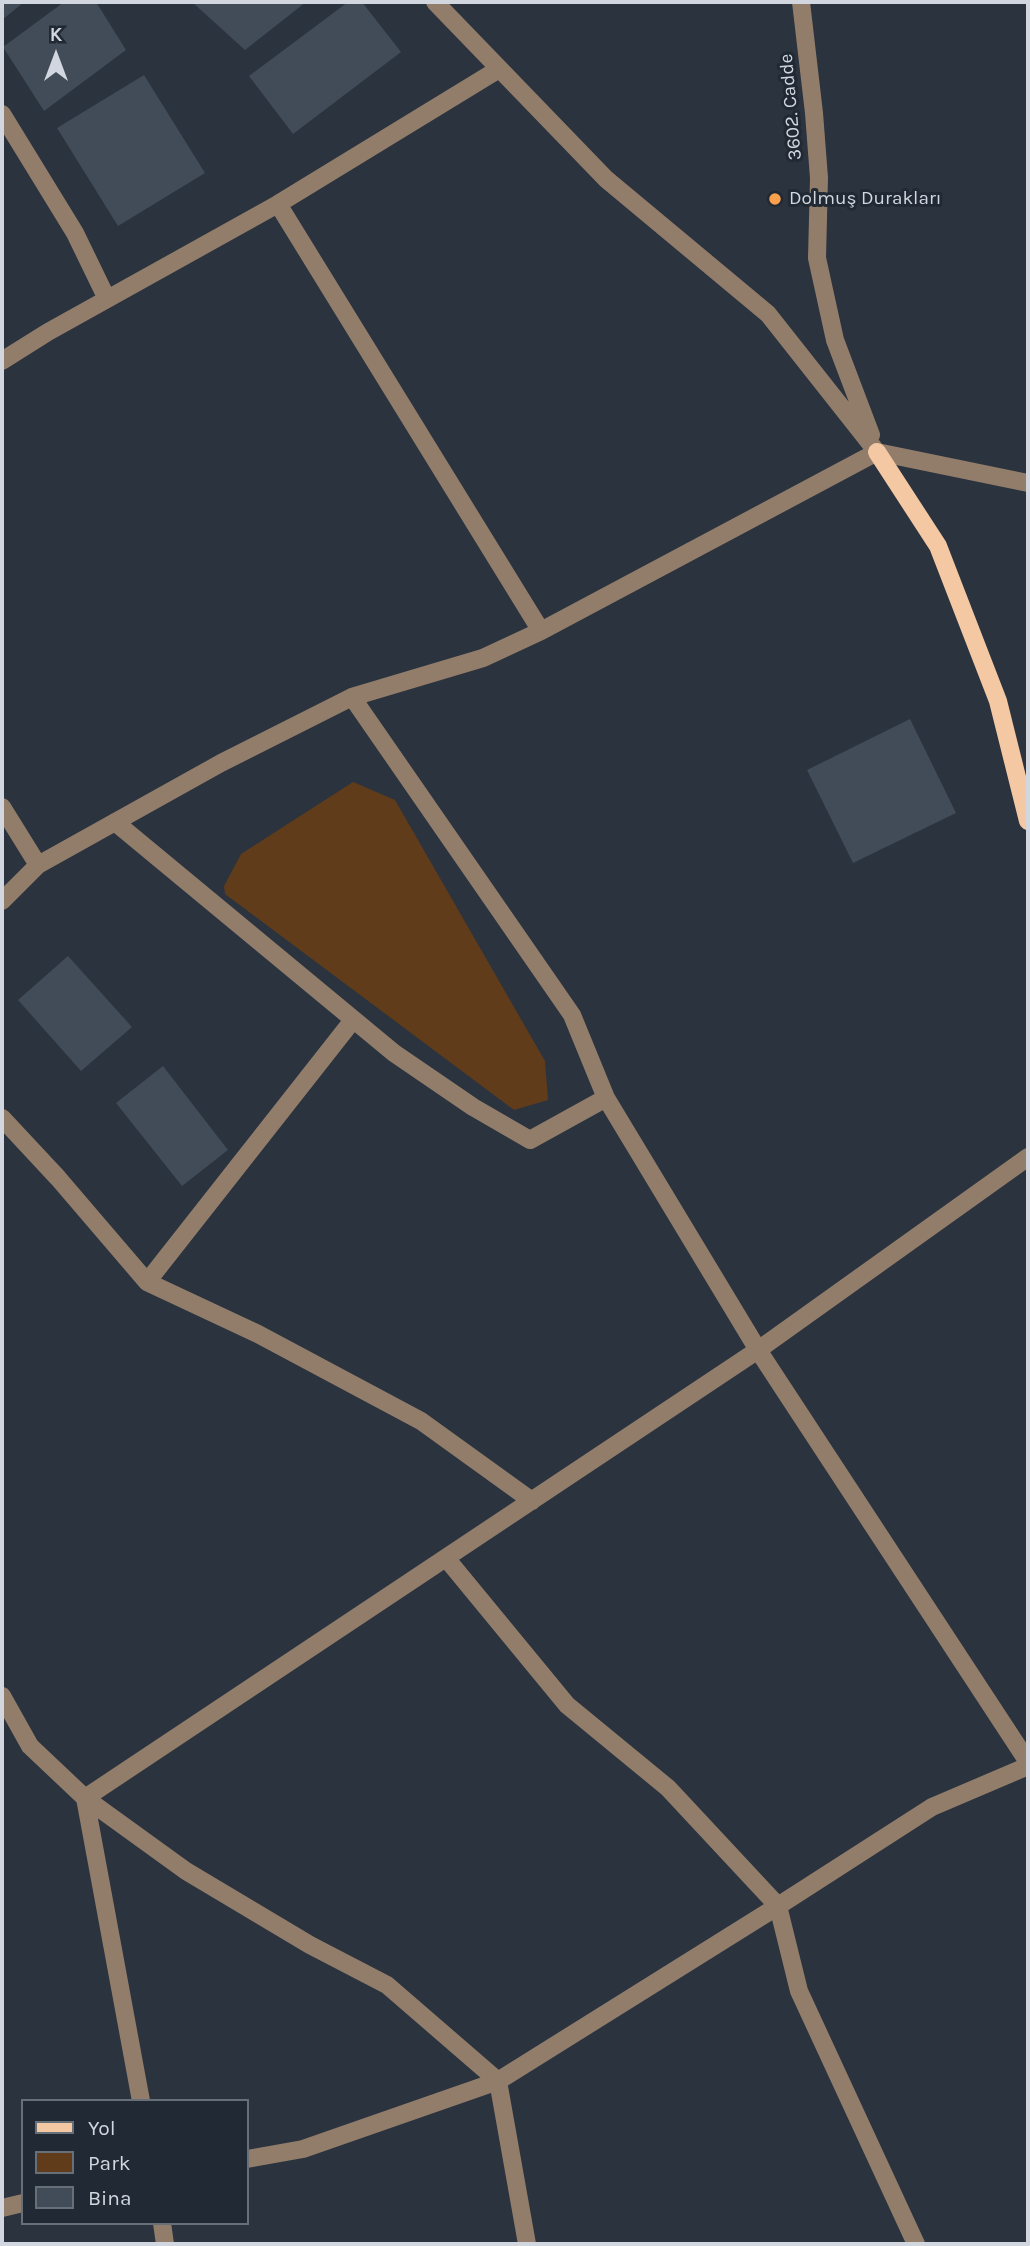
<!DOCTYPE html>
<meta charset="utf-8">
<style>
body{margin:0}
#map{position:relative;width:1030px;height:2246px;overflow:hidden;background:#2a333e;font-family:Karla,sans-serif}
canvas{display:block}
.frame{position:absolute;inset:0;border:4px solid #d2d7df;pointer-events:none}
.legend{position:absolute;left:21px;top:2099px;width:228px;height:126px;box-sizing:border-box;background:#202934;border:2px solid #676f78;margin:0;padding:9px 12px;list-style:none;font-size:21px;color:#d2d7df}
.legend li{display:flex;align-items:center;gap:14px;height:35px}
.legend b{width:35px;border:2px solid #676f78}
.north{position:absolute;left:21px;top:21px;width:70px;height:70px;-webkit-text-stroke:5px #202934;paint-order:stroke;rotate:0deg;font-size:19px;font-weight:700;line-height:28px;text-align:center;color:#d2d7df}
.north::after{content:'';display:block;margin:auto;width:24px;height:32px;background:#d2d7df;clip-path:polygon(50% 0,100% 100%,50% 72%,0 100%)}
</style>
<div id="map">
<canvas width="1030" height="2246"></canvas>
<div class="frame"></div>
<ul class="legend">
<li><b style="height:9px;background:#f3c8a3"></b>Yol</li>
<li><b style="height:19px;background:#613c1a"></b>Park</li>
<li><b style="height:19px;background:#424c58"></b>Bina</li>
</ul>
<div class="north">K</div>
</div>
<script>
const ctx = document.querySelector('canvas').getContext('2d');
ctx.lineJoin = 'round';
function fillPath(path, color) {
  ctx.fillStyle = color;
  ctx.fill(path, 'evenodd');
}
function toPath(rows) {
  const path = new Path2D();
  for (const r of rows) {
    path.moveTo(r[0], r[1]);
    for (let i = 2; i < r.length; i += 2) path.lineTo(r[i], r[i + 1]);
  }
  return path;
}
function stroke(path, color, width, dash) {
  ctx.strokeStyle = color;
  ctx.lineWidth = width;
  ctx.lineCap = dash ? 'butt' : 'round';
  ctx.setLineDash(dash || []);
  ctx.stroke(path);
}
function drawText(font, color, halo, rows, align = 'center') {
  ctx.font = font + ' Karla,sans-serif';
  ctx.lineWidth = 6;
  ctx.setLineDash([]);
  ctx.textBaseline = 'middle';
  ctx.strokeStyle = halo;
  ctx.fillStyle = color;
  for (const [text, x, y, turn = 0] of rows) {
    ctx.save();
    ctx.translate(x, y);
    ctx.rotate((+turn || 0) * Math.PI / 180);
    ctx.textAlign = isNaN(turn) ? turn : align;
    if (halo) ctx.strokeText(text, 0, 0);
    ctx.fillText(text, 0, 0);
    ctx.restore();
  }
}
fillPath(toPath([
 [353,782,395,800,545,1061,548,1100,514,1110,225,894,224,886,241,854]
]), '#613c1a');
fillPath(toPath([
 [2,2,24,2,2,20],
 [64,2,96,2,126,50,44,111,3,47],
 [192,2,306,2,245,50],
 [348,2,362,2,401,52,293,134,249,76],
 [144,75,205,173,118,226,57,128],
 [910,719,956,813,853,863,807,770],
 [68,956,132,1027,81,1071,18,1000],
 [163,1066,228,1150,182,1186,116,1103]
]), '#424c58');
stroke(toPath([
 [435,2,606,179,768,314,877,452],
 [801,2,814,113,819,178,817,258,835,340,871,435],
 [2,114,75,233,107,299],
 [278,204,541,631],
 [2,361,48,332,278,204,499,69],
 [352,697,572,1015,606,1098],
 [2,807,38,865],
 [115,822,394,1053,473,1107,530,1140,606,1098,758,1350,1028,1762],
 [2,901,38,865,221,763,352,697,483,658,541,631,877,452,1028,483],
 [2,1118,58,1178,147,1282,258,1334,421,1421,532,1501],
 [147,1282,353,1020],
 [446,1558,567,1705,668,1788,778,1906,799,1991,916,2244],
 [2,1696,30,1746,85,1798,186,1871,310,1945,387,1985,498,2081,527,2244],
 [141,2101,85,1798,758,1350,1028,1157],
 [247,2159,303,2149,498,2081,778,1906,932,1807,1028,1766],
 [2,2208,23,2203],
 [162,2223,165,2244]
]), '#927d6b', 18);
stroke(toPath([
 [877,452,938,546,998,701,1028,821]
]), '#f3c8a3', 18);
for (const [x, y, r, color] of [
 [775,199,7,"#f8a04b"]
]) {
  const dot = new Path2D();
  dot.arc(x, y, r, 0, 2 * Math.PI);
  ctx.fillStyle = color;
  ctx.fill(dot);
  stroke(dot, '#202934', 2.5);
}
drawText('19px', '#d2d7df', '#202934', [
 ["3602. Cadde",791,107,-95]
]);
drawText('19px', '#d2d7df', '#202934', [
 ["Dolmuş Durakları",789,199]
], 'left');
</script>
